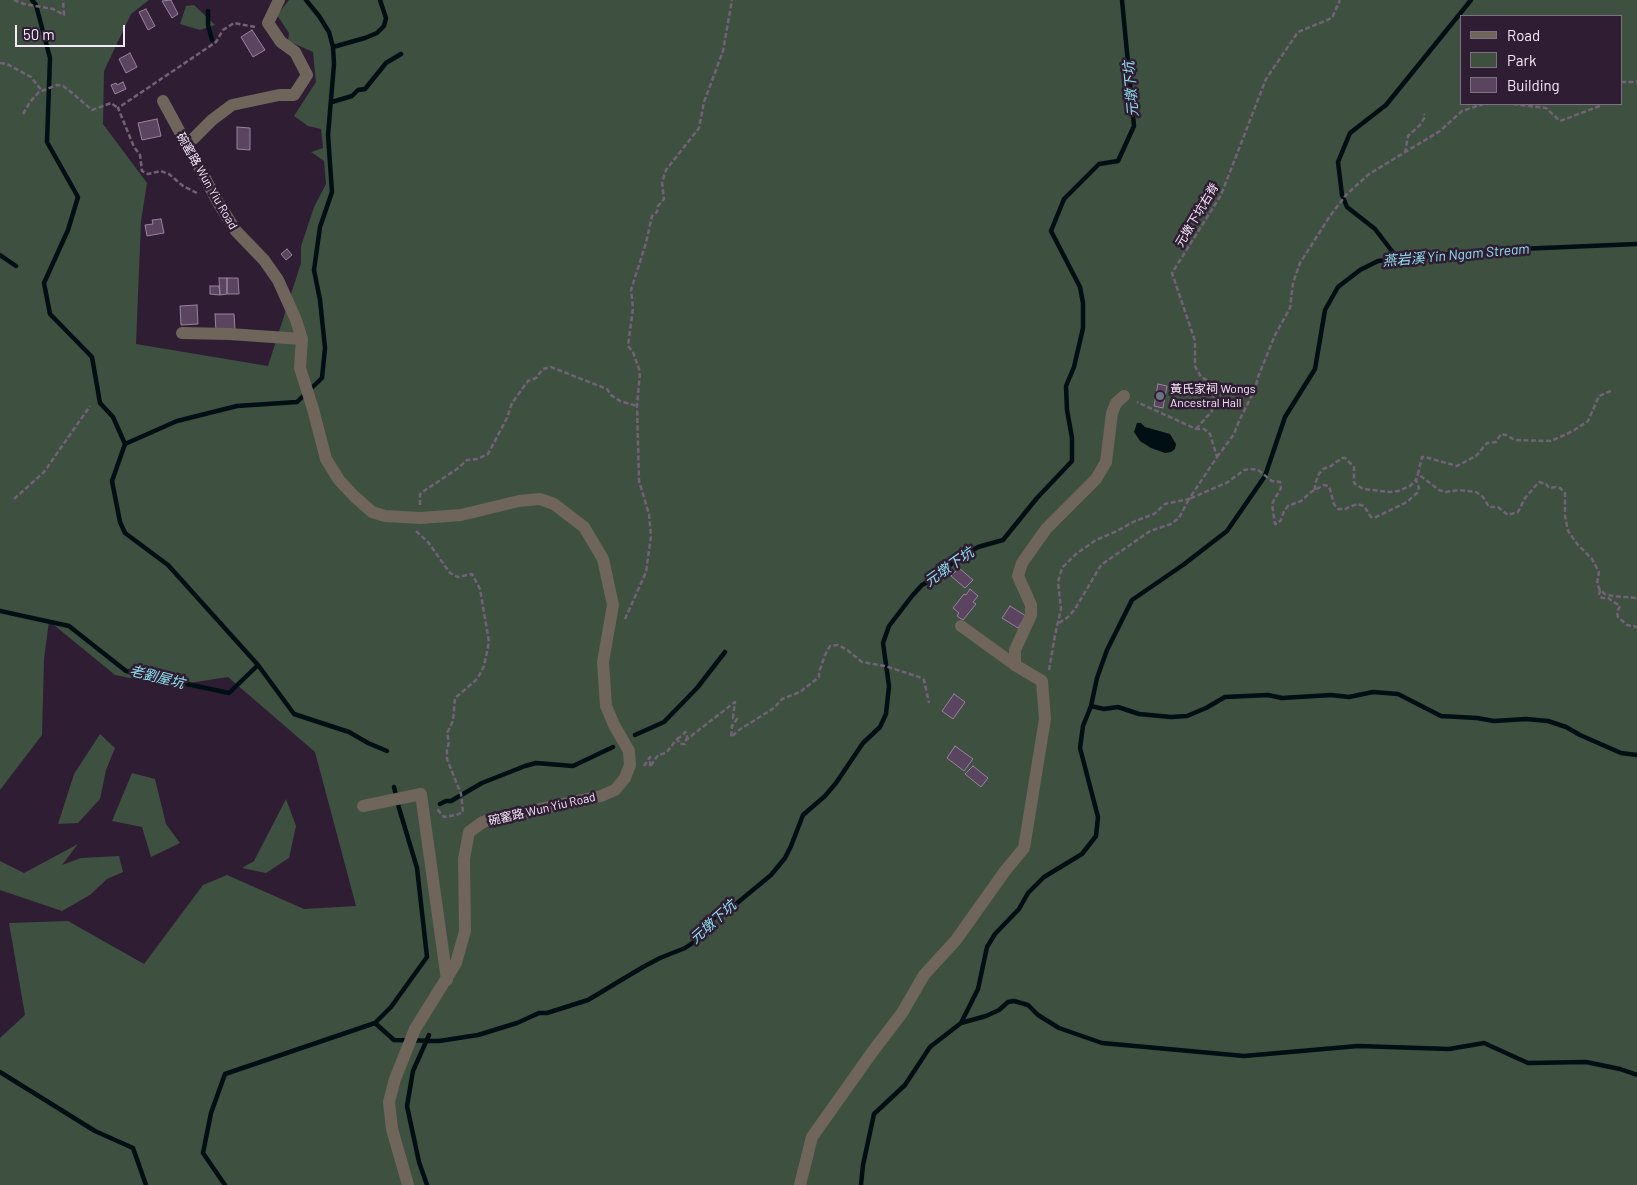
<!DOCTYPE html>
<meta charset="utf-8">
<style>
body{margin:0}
#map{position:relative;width:1637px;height:1185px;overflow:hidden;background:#2f1d33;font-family:Barlow,sans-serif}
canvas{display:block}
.legend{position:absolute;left:1460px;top:15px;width:162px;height:90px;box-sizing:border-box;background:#2f1d33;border:1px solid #7f6f82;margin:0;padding:6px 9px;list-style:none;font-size:15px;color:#f6eaf9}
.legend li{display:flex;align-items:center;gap:10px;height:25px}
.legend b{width:25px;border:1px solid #7f6f82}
.scale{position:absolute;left:15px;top:25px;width:110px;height:22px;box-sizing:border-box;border:2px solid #f6eaf9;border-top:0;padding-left:6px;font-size:15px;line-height:18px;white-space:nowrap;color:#f6eaf9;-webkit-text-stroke:4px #2f1d33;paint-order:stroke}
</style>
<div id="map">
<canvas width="1637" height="1185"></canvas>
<ul class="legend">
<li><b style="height:6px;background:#6f655a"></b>Road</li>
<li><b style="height:14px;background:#3e5040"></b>Park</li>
<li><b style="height:14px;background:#5b4460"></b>Building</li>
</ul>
<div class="scale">50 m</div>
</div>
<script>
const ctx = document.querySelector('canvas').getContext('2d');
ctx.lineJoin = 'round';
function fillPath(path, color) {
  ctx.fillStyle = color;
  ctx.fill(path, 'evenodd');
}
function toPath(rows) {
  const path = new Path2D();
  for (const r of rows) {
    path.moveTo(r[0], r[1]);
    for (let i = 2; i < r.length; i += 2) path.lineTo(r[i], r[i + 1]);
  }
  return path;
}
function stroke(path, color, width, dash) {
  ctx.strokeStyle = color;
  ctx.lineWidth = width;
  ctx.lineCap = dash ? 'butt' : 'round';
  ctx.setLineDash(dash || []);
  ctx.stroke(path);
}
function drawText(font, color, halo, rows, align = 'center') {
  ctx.font = font + ' Barlow,"Noto Sans TC",sans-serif';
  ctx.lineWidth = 5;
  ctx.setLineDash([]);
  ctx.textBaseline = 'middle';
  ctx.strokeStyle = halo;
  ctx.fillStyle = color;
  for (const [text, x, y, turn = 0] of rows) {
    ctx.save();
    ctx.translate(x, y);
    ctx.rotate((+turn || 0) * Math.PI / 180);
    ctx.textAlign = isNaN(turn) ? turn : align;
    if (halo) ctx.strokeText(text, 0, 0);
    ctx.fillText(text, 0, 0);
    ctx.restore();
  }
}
fillPath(toPath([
 [0,0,149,0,131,14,104,71,103,124,147,183,141,221,136,344,268,366,301,263,301,246,314,207,326,184,324,161,311,152,323,148,321,129,308,126,294,116,316,82,313,52,288,41,289,33,277,15,289,0,1637,0,1637,1185,0,1185,0,1038,25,1015,9,923,68,921,144,964,203,885,227,875,304,909,356,906,315,752,228,677,170,686,115,675,49,621,44,659,42,735,0,790],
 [1461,16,1621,16,1621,104,1461,104],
 [194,5,215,25,200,30,180,24,186,6],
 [100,734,115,748,106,770,100,799,78,823,58,824,74,774],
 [132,773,155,779,166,824,180,843,151,857,142,827,112,821],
 [286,799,296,826,289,858,266,873,242,868,254,861],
 [78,844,62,865,81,858,119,856,123,872,107,879,90,895,62,911,0,890,0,861,24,873]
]), '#3e5040');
fillPath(toPath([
 [1137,423,1141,423,1145,427,1170,434,1176,444,1175,449,1171,452,1165,453,1151,448,1140,441,1134,432]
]), '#000f13');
stroke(toPath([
 [32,0,36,5,50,58,47,142,78,197,68,230,44,283,50,314,92,357,100,403,113,417,125,444],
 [306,0,319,16,329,32,333,47,334,64,328,135,332,192,320,227,314,270,320,300,325,348,322,378,297,402,237,406,177,421,125,444,112,481,120,522,125,533,168,565,258,665,294,714,349,732,368,743,387,751],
 [208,11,208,25,212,40],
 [333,47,365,38,377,33,384,26,386,18,380,0],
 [332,102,352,96,358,90,365,89,386,63,401,54],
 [0,255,16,266],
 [1398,259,1375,229,1347,207,1342,195,1338,162,1350,133,1386,105,1471,0],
 [0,611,69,626,126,671,229,693,258,665],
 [1091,706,1104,709,1118,707,1139,714,1171,717,1187,716,1206,708,1225,697,1268,695,1282,698,1331,695,1349,697,1373,692,1398,694,1441,716,1477,718,1494,721,1526,719,1548,721,1566,727,1580,735,1621,753,1637,755],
 [635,735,664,722,697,688,725,652],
 [440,804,446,801,451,801,482,783,525,766,536,763,573,766,613,747],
 [375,1023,394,1040,439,1041,478,1035,517,1023,539,1013,547,1013,588,1000,643,967,660,958,685,948,697,940,710,921,719,914,736,904,771,875,785,858,791,846,803,815,825,796,836,783,863,743,880,727,886,714,889,686,883,643,889,626,912,596,922,585,937,577,952,563,978,547,1003,540,1037,498,1072,461,1072,438,1067,410,1066,386,1074,367,1083,328,1083,303,1080,287,1051,231,1064,199,1099,164,1118,161,1134,126,1122,0],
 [961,1023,986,1016,999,1010,1008,1002,1014,1001,1028,1005,1038,1015,1059,1028,1102,1043,1244,1056,1358,1046,1449,1049,1484,1043,1528,1063,1586,1062,1620,1069,1637,1075],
 [0,1072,95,1131,133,1148,146,1185],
 [225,1185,203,1153,211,1113,225,1074,375,1023,391,1007,427,957,417,868,399,808,394,787],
 [427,1185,419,1162,407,1106,413,1071,429,1035],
 [861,1185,863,1165,874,1114,905,1085,930,1047,961,1023,978,989,987,947,995,934,1019,909,1028,893,1044,877,1082,854,1096,836,1098,817,1080,748,1083,726,1091,706,1097,678,1107,650,1132,600,1183,565,1227,531,1265,476,1285,417,1315,369,1325,310,1338,287,1360,270,1378,261,1495,250,1637,244]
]), '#000f13', 4.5);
const building = toPath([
 [171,0,178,14,172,18,162,1,171,0],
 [146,9,155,26,148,30,139,12,146,9],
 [252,30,265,50,253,57,241,37,252,30],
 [130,53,137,67,126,73,119,59,130,53],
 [123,82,126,89,115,94,111,85,116,83,117,85,123,82],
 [157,119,161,136,142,140,138,123,157,119],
 [237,127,250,128,250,150,237,149,237,127],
 [161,219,164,233,147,236,145,225,153,224,152,220,161,219],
 [287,249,292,255,286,260,281,254,287,249],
 [219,278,227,278,227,294,220,295,219,278],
 [227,278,238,278,239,294,227,294,227,278],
 [210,286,219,286,220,295,210,294,210,286],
 [197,305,198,324,181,325,180,306,197,305],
 [215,314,234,314,235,330,216,331,215,314],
 [1158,384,1167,386,1163,408,1154,406,1158,384],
 [959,568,973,580,965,588,951,576,959,568],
 [970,589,978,596,973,602,976,604,963,620,957,616,959,613,953,608,964,594,966,595,970,589],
 [1010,606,1026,616,1018,628,1002,618,1010,606],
 [954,694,965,702,953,719,942,711,954,694],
 [955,746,973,759,964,771,947,758,955,746],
 [973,766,988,778,981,787,965,774,973,766]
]);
fillPath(building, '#5b4460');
stroke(building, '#99849e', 1);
stroke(toPath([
 [14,0,24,4,53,9,64,15,63,0],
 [0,63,7,64,31,77,42,91],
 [1621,82,1637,82],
 [1513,104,1546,108,1560,121,1600,106,1602,104],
 [23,114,30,102,39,92,57,85,63,86,71,92,92,110,111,103,118,108],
 [1405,153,1408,136,1420,125,1425,117,1424,114],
 [197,193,183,186,169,174,161,171,148,174,142,171,140,155,134,147,118,108,216,42,223,30,234,23,255,27],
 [1611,391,1599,396,1588,421,1573,431,1551,441,1515,440,1506,435,1501,434,1496,442,1487,443,1476,456,1457,466,1425,457,1422,457,1418,474,1439,490,1446,492,1459,490,1476,492,1483,497,1489,507,1498,507,1508,515,1518,512,1525,498,1539,482,1546,484,1549,488,1556,487,1560,488,1565,493,1565,516,1568,531,1578,545,1592,559,1599,572,1597,584,1600,590,1605,594,1612,596,1637,598],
 [1196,429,1212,411,1215,384,1201,377,1195,366,1195,341,1172,273,1221,195,1266,79,1298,32,1332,18,1340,0],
 [1217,457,1234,434,1239,421,1255,389,1258,377,1275,335,1290,308,1293,283,1300,263,1330,216,1346,195,1369,174,1440,131,1462,111,1483,104],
 [1315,490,1315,484,1319,474,1323,469,1331,466,1342,458,1345,458,1354,467,1354,483,1363,489,1390,492,1398,491,1410,486,1416,480],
 [14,499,44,472,90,406],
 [420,505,420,494,424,491,457,469,467,460,477,459,488,454,507,418,512,403,528,381,536,378,543,369,551,367,607,389,611,395,620,401,637,406],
 [416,531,428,542,450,573,458,577,472,574,480,589,489,642,484,666,480,674,475,681,455,698,453,721,447,733,449,742,447,750,447,759,461,794,463,812,456,815,444,817,437,809],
 [1600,590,1599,595,1602,598,1608,598,1620,606,1617,612,1618,617,1627,625,1637,627],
 [625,619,646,572,651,536,649,514,639,481,637,406,640,372,633,352,628,346,633,308,631,290,646,243,652,216,657,212,658,206,664,199,662,183,666,170,699,128,704,102,723,51,732,0],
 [1059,623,1068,617,1075,609,1101,565,1150,531,1171,524,1179,518,1189,499,1228,482,1244,470,1252,469,1258,470,1272,481,1280,482,1281,488,1272,504,1275,524,1277,524,1281,520,1284,511,1288,506,1301,501,1311,492,1324,485,1328,486,1330,489,1334,504,1338,509,1345,509,1357,504,1364,506,1371,517,1376,517,1407,502,1417,493,1419,488,1416,480,1418,474],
 [1049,670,1055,635,1061,609,1058,582,1062,568,1076,554,1096,540,1117,531,1135,521,1154,514,1165,504,1189,499,1217,457,1210,434,1204,429,1196,429,1137,402],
 [677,739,683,735,685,732,687,734,687,739],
 [644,766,650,757,650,767,658,755,666,753,677,739,680,744,685,744,686,740,735,702,733,718,737,719,732,726,731,737,739,730,774,708,782,699,800,692,819,677,819,672,825,655,830,646,838,645,846,649,862,662,885,666,919,677,924,680,929,703]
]), '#726276', 2.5, [5, 2.5]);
stroke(toPath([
 [163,101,219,204,236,231,264,260,278,280,296,320,302,339,300,368,313,409,326,459,339,480,354,496,372,512,385,516,420,518,461,515,519,501,540,499,554,504,584,527,603,559,613,605,603,662,606,706,614,725,629,751,630,765,625,778,615,790,601,796,492,819,483,822,469,832,464,859,465,931,456,963,415,1029,395,1079,389,1102,392,1129,408,1185],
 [186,146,212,120,232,105,279,95,294,95,307,75,295,52,281,42,268,23,279,0],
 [182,333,229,334,302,339],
 [961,626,1015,665],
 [363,806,421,794,447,980],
 [800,1185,812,1137,873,1051,902,1013,924,975,956,940,1005,871,1024,848,1045,719,1042,681,1015,665,1015,650,1031,615,1031,605,1018,576,1022,563,1046,529,1096,479,1106,462,1112,413,1116,403,1124,396]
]), '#6f655a', 12);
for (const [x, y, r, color] of [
 [1160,396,5,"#6b7280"]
]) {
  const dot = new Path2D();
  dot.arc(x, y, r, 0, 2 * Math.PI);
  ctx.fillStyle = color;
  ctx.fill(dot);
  stroke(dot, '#2f1d33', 2);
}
drawText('12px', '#f6eaf9', '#2f1d33', [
 ["碗窰路 Wun Yiu Road",207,181,60],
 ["元墩下坑右脊",1197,215,-59],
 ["碗窰路 Wun Yiu Road",542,809,-13]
]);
drawText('12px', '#f6eaf9', '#2f1d33', [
 ["黃氏家祠 Wongs",1170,389],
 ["Ancestral Hall",1170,403]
], 'left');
drawText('italic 14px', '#8ee2ef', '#2f1d33', [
 ["元墩下坑",1131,89,-95],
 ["燕岩溪 Yin Ngam Stream",1456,255,-5],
 ["元墩下坑",949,567,-35],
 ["老劉屋坑",157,677,14],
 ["元墩下坑",713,922,-42]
]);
</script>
